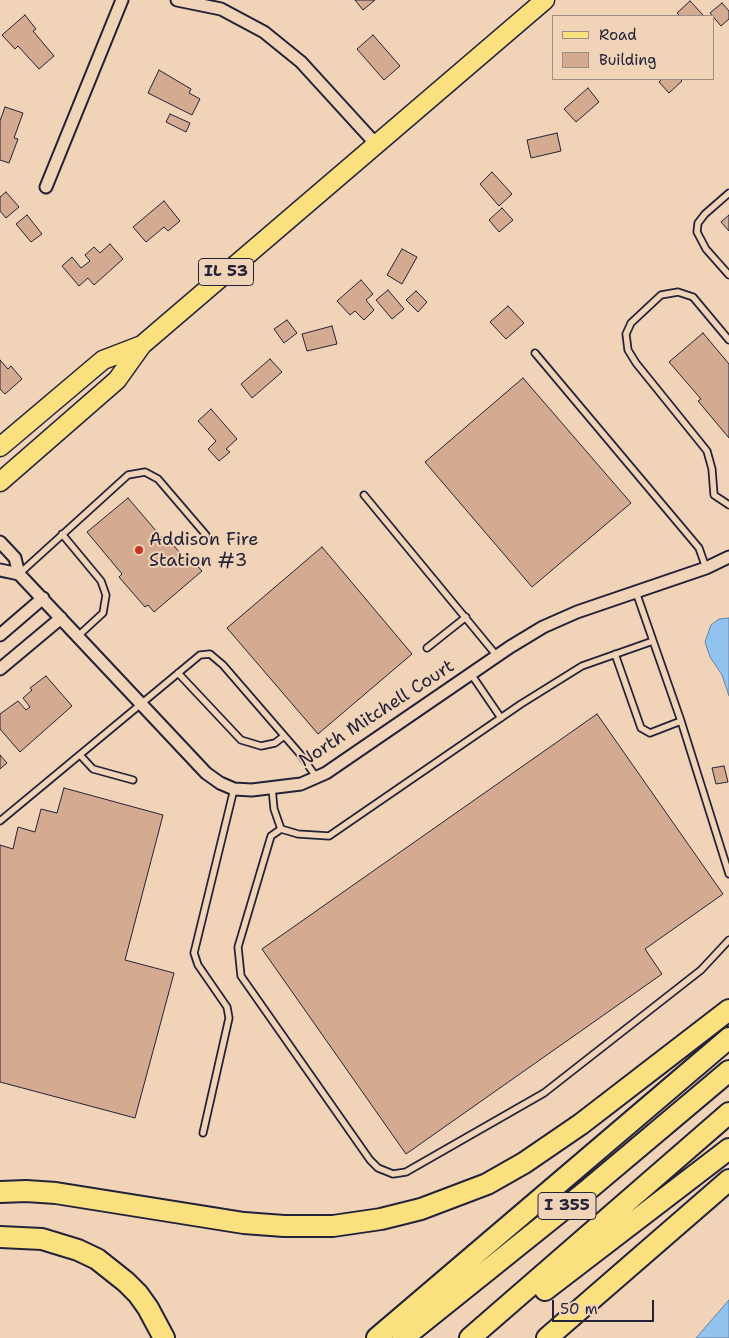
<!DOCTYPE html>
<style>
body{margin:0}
#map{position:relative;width:729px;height:1338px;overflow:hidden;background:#f1d4b7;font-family:"Shantell Sans",sans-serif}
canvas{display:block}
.legend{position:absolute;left:552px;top:15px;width:162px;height:65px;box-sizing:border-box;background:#f1d4b7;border:1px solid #9e8d85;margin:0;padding:6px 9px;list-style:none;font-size:15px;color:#22223b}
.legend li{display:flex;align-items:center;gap:10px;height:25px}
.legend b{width:25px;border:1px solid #9e8d85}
.scale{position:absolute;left:552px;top:1300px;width:102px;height:22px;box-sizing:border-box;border:2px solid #22223b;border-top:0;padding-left:6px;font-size:15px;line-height:18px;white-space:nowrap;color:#22223b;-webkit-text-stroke:4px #f1d4b7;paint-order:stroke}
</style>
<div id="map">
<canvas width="729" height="1338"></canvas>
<ul class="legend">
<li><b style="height:6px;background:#fbe080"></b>Road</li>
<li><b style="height:14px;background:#d4ab90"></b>Building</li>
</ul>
<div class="scale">50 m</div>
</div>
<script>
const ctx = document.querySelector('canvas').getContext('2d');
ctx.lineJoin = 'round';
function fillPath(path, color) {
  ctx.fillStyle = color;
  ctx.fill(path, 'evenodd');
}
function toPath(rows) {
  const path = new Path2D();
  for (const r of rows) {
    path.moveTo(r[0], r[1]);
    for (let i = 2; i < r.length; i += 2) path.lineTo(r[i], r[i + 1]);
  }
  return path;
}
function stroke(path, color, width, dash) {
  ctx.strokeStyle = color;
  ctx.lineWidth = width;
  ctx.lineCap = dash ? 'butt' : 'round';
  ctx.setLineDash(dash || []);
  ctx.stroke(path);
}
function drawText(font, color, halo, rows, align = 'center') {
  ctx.font = font + ' "Shantell Sans",sans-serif';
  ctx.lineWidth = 4;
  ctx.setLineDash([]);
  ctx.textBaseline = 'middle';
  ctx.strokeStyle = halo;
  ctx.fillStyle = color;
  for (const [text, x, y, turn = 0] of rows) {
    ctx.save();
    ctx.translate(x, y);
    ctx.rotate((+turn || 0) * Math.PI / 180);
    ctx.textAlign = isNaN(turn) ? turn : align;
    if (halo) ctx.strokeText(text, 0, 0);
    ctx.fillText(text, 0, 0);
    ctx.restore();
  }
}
const water = toPath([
 [729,618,729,696,722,675,710,657,705,642,711,625,719,619,729,618],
 [729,1300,729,1338,696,1338,729,1300]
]);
fillPath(water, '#92c3ee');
stroke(water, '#6583a6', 1);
const building = toPath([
 [355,0,375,0,363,10,355,0],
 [690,1,704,16,680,16,677,13,690,1],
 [722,3,729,11,729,19,721,26,710,13,722,3],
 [25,15,36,29,33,31,54,56,39,69,18,46,15,49,2,35,25,15],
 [373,35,400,66,384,80,357,49,373,35],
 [159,70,191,89,189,93,200,99,192,115,148,93,159,70],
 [662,79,680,79,682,81,669,93,659,82,662,79],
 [588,88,599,102,576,122,564,109,588,88],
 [5,107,23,113,14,138,18,139,9,163,0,160,0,121,5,107],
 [170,114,190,123,186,132,166,122,170,114],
 [557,133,561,151,531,158,527,140,557,133],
 [492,172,512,194,499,206,480,184,492,172],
 [6,192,19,207,6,218,0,211,0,197,6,192],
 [164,201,180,221,168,231,164,227,146,242,133,227,164,201],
 [502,208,513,220,499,232,489,220,502,208],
 [27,215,42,234,31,242,16,224,27,215],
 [729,215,729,231,721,222,729,215],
 [110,244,123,259,94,285,88,278,79,286,62,266,72,257,81,268,90,261,85,255,94,247,100,253,110,244],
 [402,249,417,257,402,284,387,275,402,249],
 [361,280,373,294,366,300,374,310,364,320,355,311,350,315,337,301,361,280],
 [388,290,404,309,392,319,376,300,388,290],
 [416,291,427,302,418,312,406,300,416,291],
 [508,306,524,323,506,339,490,322,508,306],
 [287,320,297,333,284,343,274,329,287,320],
 [332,326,337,344,307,351,302,334,332,326],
 [703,333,729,364,729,438,698,401,701,399,669,362,703,333],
 [270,359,282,372,252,398,241,384,270,359],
 [0,360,8,369,11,366,22,379,5,394,0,389,0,360],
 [523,378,631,503,532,587,425,462,523,378],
 [211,409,237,439,226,449,230,452,219,461,208,449,216,441,198,421,211,409],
 [128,498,163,539,166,537,189,563,192,560,202,571,154,612,148,605,145,607,119,577,122,574,87,532,128,498],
 [322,547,412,654,318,734,227,628,322,547],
 [46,676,72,706,20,752,0,729,0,714,18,701,26,710,30,707,23,698,32,690,30,688,46,676],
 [597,714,723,894,645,949,662,974,406,1154,262,949,597,714],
 [0,755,7,763,0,769,0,755],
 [724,766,728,782,716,784,712,768,724,766],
 [64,788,163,815,125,960,174,973,135,1118,0,1082,0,845,13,849,18,827,35,832,41,809,57,813,64,788]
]);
fillPath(building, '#d4ab90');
stroke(building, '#22223b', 1);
const service = toPath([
 [729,193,705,214,698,223,697,232,706,249,729,275],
 [729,340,693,297,678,292,661,295,631,323,626,334,628,350,636,363,707,451,712,469,714,495,729,505],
 [535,353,699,548,706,568],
 [364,495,497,656],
 [62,534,101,581,106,595,103,613,78,636],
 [19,574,128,475,145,472,158,479,206,535],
 [636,592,681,721,729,874],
 [427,648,466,617],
 [615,654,641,728,650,733,681,721],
 [178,673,241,740,261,746,275,743,284,736],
 [471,674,501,718],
 [80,755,93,769,133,780],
 [272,788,274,809,281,829,298,834,329,836,521,704,582,666,653,641],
 [0,821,200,655,210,654,223,665,300,754,317,778],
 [281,829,271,836,238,947,241,976,370,1160,378,1168,393,1174,406,1172,544,1093,701,970,729,940],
 [203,1133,229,1018,227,1007,198,965,194,953,234,789]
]);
const minor = toPath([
 [177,0,221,9,264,32,301,62,375,143],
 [46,187,122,0],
 [0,542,15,558,19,574,206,773,220,783,234,789,252,790,301,784,326,773,510,647,543,627,577,612,706,568,729,557],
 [0,570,19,574],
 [0,635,43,598],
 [0,669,61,618]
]);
const primary = toPath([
 [0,447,103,360,142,345],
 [0,482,117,380,142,345,545,0]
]);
const motorway = toPath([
 [0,1192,26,1191,56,1193,244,1223,284,1226,333,1226,381,1219,421,1209,487,1184,524,1163,581,1124,729,1010],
 [0,1237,42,1239,78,1250,97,1259,126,1282,138,1294,148,1308,164,1338],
 [545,1290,729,1149],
 [377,1338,729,1038],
 [403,1338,590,1188,729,1071],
 [470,1338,729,1113],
 [547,1338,729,1180]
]);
stroke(service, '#22223b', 9);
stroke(minor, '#22223b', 15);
stroke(primary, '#22223b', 21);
stroke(motorway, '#22223b', 24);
stroke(service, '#f1d4b7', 5.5);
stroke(minor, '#f1d4b7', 11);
stroke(primary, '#fbe080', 18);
stroke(motorway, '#fbe080', 20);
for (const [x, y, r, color] of [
 [139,550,5,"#c8321e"]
]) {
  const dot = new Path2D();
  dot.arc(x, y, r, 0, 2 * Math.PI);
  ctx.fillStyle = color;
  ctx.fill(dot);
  stroke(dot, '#f1d4b7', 2);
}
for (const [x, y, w] of [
 [226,272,55],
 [567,1206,58]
]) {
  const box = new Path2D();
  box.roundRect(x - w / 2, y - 13.5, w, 27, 4);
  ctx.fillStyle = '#f1d4b7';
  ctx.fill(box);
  stroke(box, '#22223b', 1);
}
drawText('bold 16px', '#22223b', null, [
 ["IL 53",226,272],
 ["I 355",567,1206]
]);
drawText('18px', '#22223b', '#f1d4b7', [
 ["Addison Fire",149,540],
 ["Station #3",149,561]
], 'left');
drawText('18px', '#22223b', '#f1d4b7', [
 ["North Mitchell Court",377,714,-33]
]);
</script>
